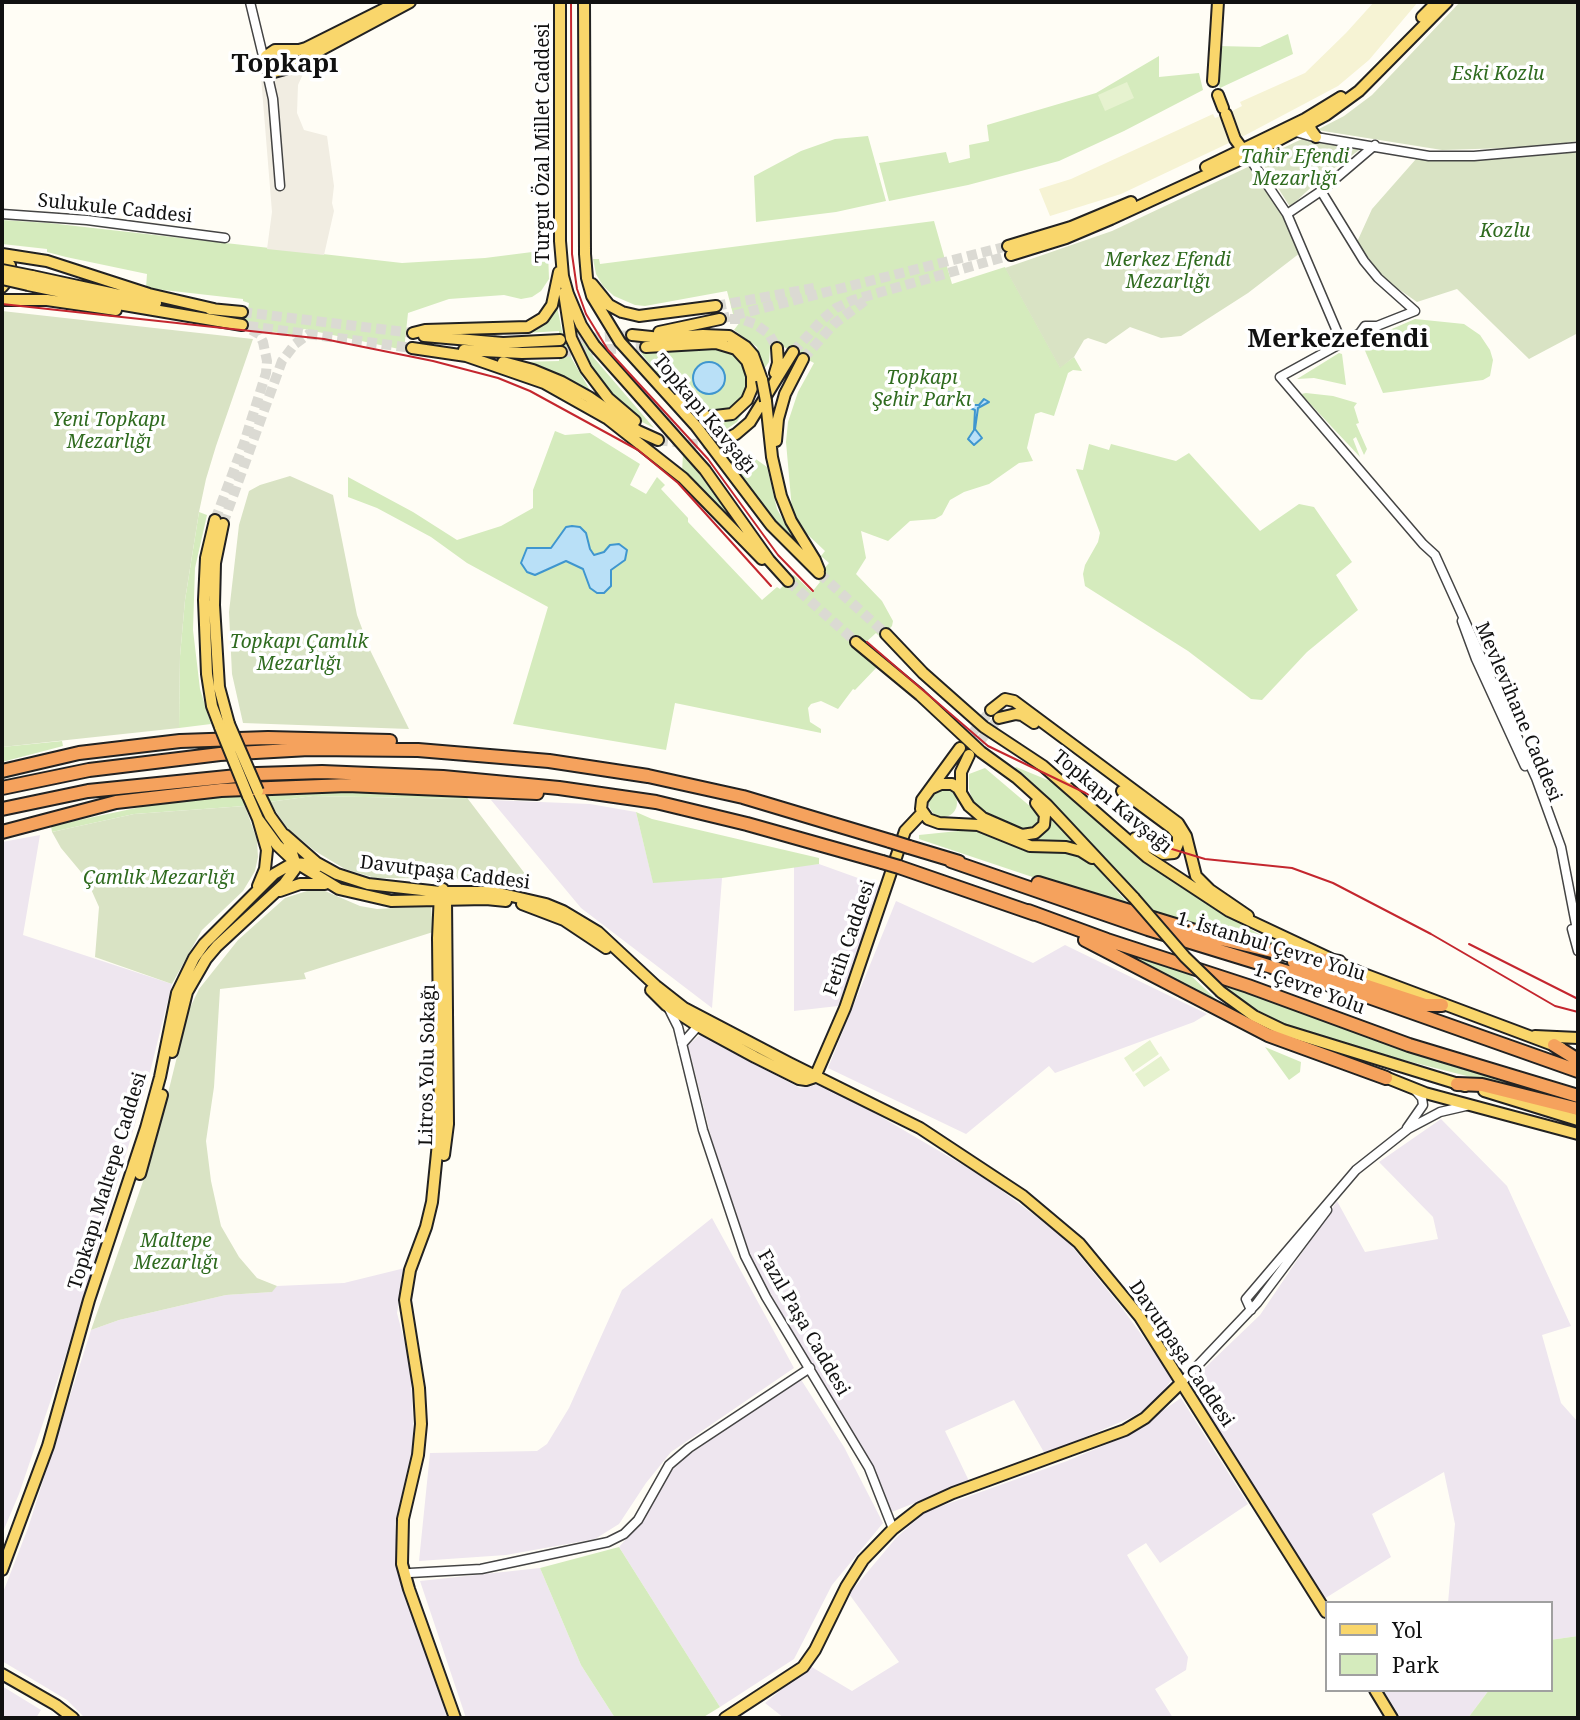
<!DOCTYPE html>
<meta charset="utf-8">
<style>
body{margin:0}
#map{position:relative;width:1580px;height:1720px;overflow:hidden;background:#fffdf5;font-family:"Noto Serif",serif}
canvas{display:block}
.frame{position:absolute;inset:0;border:4px solid #111;pointer-events:none}
.legend{position:absolute;left:1325px;top:1601px;width:228px;height:91px;box-sizing:border-box;background:#fff;border:2px solid #a0a0a0;margin:0;padding:9px 12px;list-style:none;font-size:21px;color:#111}
.legend li{display:flex;align-items:center;gap:14px;height:35px}
.legend b{width:35px;border:2px solid #a0a0a0}
</style>
<div id="map">
<canvas width="1580" height="1720"></canvas>
<div class="frame"></div>
<ul class="legend">
<li><b style="height:9px;background:#f9d66b"></b>Yol</li>
<li><b style="height:19px;background:#d5ebbd"></b>Park</li>
</ul>
</div>
<script>
const ctx = document.querySelector('canvas').getContext('2d');
ctx.lineJoin = 'round';
function fillPath(path, color) {
  ctx.fillStyle = color;
  ctx.fill(path, 'evenodd');
}
function toPath(rows) {
  const path = new Path2D();
  for (const r of rows) {
    if (r.length === 3) {
      path.moveTo(r[0] + r[2], r[1]);
      path.arc(r[0], r[1], r[2], 0, 2 * Math.PI);
      continue;
    }
    path.moveTo(r[0], r[1]);
    for (let i = 2; i < r.length; i += 2) path.lineTo(r[i], r[i + 1]);
  }
  return path;
}
function stroke(path, color, width, dash) {
  ctx.strokeStyle = color;
  ctx.lineWidth = width;
  ctx.lineCap = dash ? 'butt' : 'round';
  ctx.setLineDash(dash || []);
  ctx.stroke(path);
}
function drawText(font, color, halo, rows, align = 'center') {
  ctx.font = font + ' "Noto Serif",serif';
  ctx.lineWidth = 7;
  ctx.setLineDash([]);
  ctx.textBaseline = 'middle';
  ctx.strokeStyle = halo;
  ctx.fillStyle = color;
  for (const [text, x, y, turn = 0] of rows) {
    ctx.save();
    ctx.translate(x, y);
    ctx.rotate((+turn || 0) * Math.PI / 180);
    ctx.textAlign = isNaN(turn) ? turn : align;
    if (halo) ctx.strokeText(text, 0, 0);
    ctx.fillText(text, 0, 0);
    ctx.restore();
  }
}
fillPath(toPath([
 [491,800,590,804,636,812,653,882,722,878,712,1008,581,908],
 [40,835,23,935,172,984,147,1084,64,1361,19,1494,2,1534,2,842],
 [819,864,883,887,838,1006,794,1011,794,866],
 [896,901,1033,963,1065,945,1207,1014,1194,1022,1055,1073,1049,1066,966,1134,828,1068],
 [700,1035,800,1088,820,1084,866,1108,985,1178,1066,1239,1122,1308,1173,1378,1153,1405,1130,1418,1045,1454,1014,1400,945,1431,969,1481,892,1512,752,1260,720,1173,688,1045],
 [1441,1119,1507,1186,1571,1326,1542,1335,1561,1403,1578,1422,1578,1636,1550,1640,1550,1603,1448,1603,1455,1524,1444,1472,1372,1514,1391,1557,1324,1599,1189,1383,1260,1315,1337,1201,1365,1252,1438,1239,1433,1217,1379,1162],
 [712,1218,794,1368,671,1452,646,1483,619,1524,595,1539,506,1555,419,1561,430,1453,537,1451,547,1444,569,1408,622,1290],
 [405,1268,397,1313,410,1362,414,1441,395,1524,398,1568,447,1718,85,1718,67,1700,2,1661,2,1595,28,1528,91,1330,119,1320,226,1295,271,1292,277,1286,344,1283],
 [800,1378,844,1447,883,1523,832,1585,794,1659,720,1707,619,1547,643,1520,664,1478,687,1456],
 [1181,1398,1248,1504,1160,1563,1146,1543,1127,1555,1188,1657,1186,1670,1155,1689,1173,1718,784,1718,765,1703,810,1666,852,1691,899,1662,849,1594,896,1538,925,1512,1067,1461,1124,1437],
 [540,1568,581,1665,615,1718,466,1718,420,1581],
 [2,1686,41,1710,36,1718,2,1718],
 [1383,1690,1489,1690,1468,1718,1401,1718]
]), '#eee6ef');
fillPath(toPath([
 [1374,2,1418,2,1369,60,1338,86,1240,138,1230,112,1242,106,1240,102,1305,73,1346,33],
 [1213,114,1215,118,1221,116,1229,143,1121,194,1050,216,1039,189,1071,179]
]), '#f6f3d4');
fillPath(toPath([
 [1288,34,1293,54,1220,88,1217,80,1218,46,1260,47],
 [1159,56,1159,77,1199,73,1203,90,1124,131,1059,161,968,185,889,201,879,163,946,152,949,163,970,158,969,145,989,141,987,125,1096,93],
 [868,136,886,201,836,212,756,222,754,176,801,151,835,139],
 [2,220,49,223,402,263,485,258,548,250,549,279,541,291,532,297,521,299,504,295,449,299,408,313,404,350,304,329,296,335,240,327,241,316,247,316,249,303,243,301,243,299,146,288,147,274,66,257,47,252,47,249,2,244],
 [934,221,952,284,1005,267,1060,367,1074,357,1082,371,1073,370,1068,373,1054,416,1041,412,1035,414,1027,448,1033,461,1019,463,989,484,964,492,950,500,942,515,935,519,910,521,888,541,861,531,866,558,856,574,882,601,893,621,892,626,881,638,876,633,865,643,859,638,853,644,877,667,855,690,853,689,838,709,821,701,811,704,808,708,810,722,821,729,821,733,675,703,666,750,513,724,548,607,467,563,431,537,377,508,348,497,348,477,413,512,457,540,501,526,533,508,533,490,555,431,565,435,590,433,640,464,630,485,646,494,657,477,665,485,661,489,688,518,688,522,762,600,777,587,780,589,794,575,812,592,820,582,816,578,829,563,821,556,825,551,807,534,792,510,786,442,788,422,798,392,814,363,782,346,770,347,769,362,764,369,757,347,734,330,740,322,733,314,727,291,645,306,635,305,614,296,603,286,596,274,593,259,599,259,600,264],
 [554,305,557,306,562,331,572,359,594,397,517,362,559,361,559,331,527,333,538,326],
 [1415,319,1464,324,1480,335,1490,350,1493,360,1490,376,1483,380,1383,393,1363,346,1378,335],
 [572,322,594,358,654,428,636,419,599,382,576,340],
 [709,345,728,350,738,357,746,368,746,390,739,403,727,413,700,414,669,388,641,353],
 [1339,353,1342,354,1346,385,1314,378,1297,379],
 [755,392,737,422,718,435,719,444,698,420,711,422,723,421,734,417],
 [1306,393,1333,396,1357,403,1354,407,1359,423,1356,424,1367,449,1364,455,1356,437,1353,439,1360,457,1301,394],
 [1089,444,1109,450,1111,444,1176,461,1189,453,1260,531,1299,504,1314,507,1352,562,1336,575,1358,610,1307,652,1262,700,1251,699,1188,651,1085,586,1083,574,1085,565,1098,542,1100,533,1076,469,1083,470],
 [736,445,767,467,777,509,794,540,776,523,726,459],
 [683,454,707,484,745,537,682,472],
 [199,512,207,515,195,568,193,630,200,689,211,724,179,728,180,656,185,600],
 [62,741,63,746,2,762,2,747],
 [1016,767,1055,783,1153,867,1224,914,1278,945,1278,947,1160,919,1104,857,1014,769],
 [985,768,1038,813,1039,818,1034,828,1023,830,979,808,972,799,969,789,969,774],
 [292,789,465,794,468,799,313,796,269,802,263,791],
 [943,803,14],
 [241,793,245,806,134,814,52,832,51,826,150,805],
 [636,812,652,819,819,858,819,864,722,878,653,883],
 [1050,819,1073,841,1033,841,1046,832],
 [968,830,984,833,1024,851,1035,852,1065,851,1091,861,1131,907,1104,901,919,839,919,835],
 [1103,942,1187,972,1221,1004],
 [1217,981,1363,1035,1578,1104,1328,1041,1285,1026,1256,1012],
 [1265,1047,1301,1062,1300,1072,1289,1080],
 [619,1547,720,1707,702,1718,615,1718,581,1665,540,1568],
 [1578,1636,1578,1718,1468,1718,1489,1690,1550,1690,1550,1640]
]), '#d5ebbd');
fillPath(toPath([
 [1460,2,1578,2,1578,141,1540,147,1442,150,1317,130,1344,116,1372,95],
 [1304,138,1362,148,1322,177,1290,207,1260,159],
 [1578,152,1578,333,1529,359,1457,289,1417,302,1397,288,1378,271,1357,242,1372,209,1416,159,1487,160],
 [1250,166,1284,214,1300,253,1248,293,1181,336,1161,338,1130,327,1106,344,1088,338,1084,340,1074,357,1060,368,1005,268,1112,231],
 [2,311,253,339,216,446,206,479,199,512,185,600,180,656,179,728,2,747],
 [290,476,333,495,357,615,370,650,409,729,243,723,232,674,229,612,239,525,249,491,260,485],
 [313,796,468,799,529,879,375,878,345,869,315,851,288,829,269,802],
 [245,806,257,840,258,857,255,871,243,891,202,930,172,984,95,957,99,907,86,878,61,848,52,832,134,814],
 [307,891,325,891,360,906,377,909,431,906,433,932,304,973,306,979,220,989,214,1087,206,1141,211,1181,221,1226,239,1257,257,1278,277,1286,272,1292,226,1295,119,1320,91,1330,154,1150,188,1012,199,989,238,940,285,898]
]), '#d9e3c4');
fillPath(toPath([
 [1127,82,1134,98,1105,111,1098,95],
 [1150,1040,1159,1054,1133,1072,1124,1058],
 [1161,1056,1170,1070,1144,1087,1135,1074]
]), '#e6f2cf');
fillPath(toPath([
 [313,64,303,74,298,85,297,113,304,130,327,136,334,186,332,203,334,211,324,255,267,249,272,212,261,77,279,75,302,65]
]), '#f1ede2');
const water = toPath([
 [709,378,16],
 [949,392,959,402,967,405,979,405,984,399,989,402,978,408,975,429,982,438,974,445,968,439,974,430,975,410,956,402,948,407,944,397,949,392],
 [572,526,580,527,586,533,590,549,594,555,604,552,610,545,619,544,627,550,625,560,611,570,611,586,604,593,597,593,590,588,583,569,566,561,535,575,527,572,521,563,527,548,551,548,566,527,572,526]
]);
fillPath(water, '#b9e0f7');
stroke(water, '#3f96cf', 2);
stroke(toPath([
 [716,306,814,288],
 [242,312,413,333],
 [720,319,1008,246],
 [730,319,741,319,755,324,769,334,777,348],
 [248,326,412,348],
 [560,340,632,335],
 [561,352,646,347],
 [793,352,823,319,836,308,853,300,1011,255],
 [803,359,834,324,866,300],
 [658,440,692,444,715,443],
 [215,520,244,443,266,373,267,361,263,342,259,334,242,325],
 [223,524,282,361,295,344,310,333],
 [819,573,886,634],
 [788,581,856,642],
 [962,746,991,710],
 [970,753,999,718]
]), '#dbdad3', 10, [10, 5]);
const minor = toPath([
 [250,2,264,60],
 [266,68,273,99,280,186],
 [1296,132,1310,136,1429,156,1474,156,1578,147],
 [1248,156,1287,214,1342,343],
 [1321,191,1364,261,1378,278,1415,311,1377,326,1371,334,1360,333,1280,377,1423,544,1435,555,1536,778,1561,847,1578,935],
 [2,214,87,220,225,238],
 [1287,214,1321,191,1375,145],
 [1360,333,1365,326,1377,326],
 [1462,621,1476,659,1525,766],
 [1572,929,1578,951],
 [668,1007,678,1027,703,1130,745,1256,766,1297,869,1468,893,1529],
 [682,1044,698,1026],
 [1407,1128,1423,1105,1422,1098,1415,1090],
 [1251,1310,1246,1299,1356,1170,1408,1129,1440,1112,1466,1106],
 [1182,1382,1257,1303,1327,1210],
 [410,1573,481,1569,608,1542,624,1534,638,1520,669,1465,689,1448,810,1368]
]);
const major = toPath([
 [398,2,306,48,299,50,275,50,266,56,266,68,274,72,285,69,410,2],
 [560,2,560,241,563,276,568,294,581,325,594,345,705,470,769,560,788,581],
 [584,2,585,254,587,278,592,296,620,342,696,426,771,525,819,573],
 [1422,17,1437,2],
 [1213,81,1218,2],
 [1218,95,1223,108],
 [1226,114,1235,139,1246,154],
 [1310,124,1311,130,1316,137],
 [1206,167,1305,119,1341,97],
 [1008,246,1071,227,1131,202],
 [2,254,47,261,149,294,214,309],
 [1011,255,1066,238,1111,219,1248,156,1326,115,1359,91,1447,2],
 [2,258,10,265,11,273,9,279,2,287],
 [32,276,156,303],
 [592,284,609,305,622,312,639,316,716,306],
 [28,285,124,305,242,325],
 [564,293,571,338,586,369,608,398,635,421],
 [2,300,47,300,116,310],
 [210,309,242,312],
 [659,332,720,319],
 [413,333,425,330,528,327,543,318,552,305,559,272],
 [632,335,661,338,703,335,729,336,746,347,753,355,762,380],
 [424,336,503,343,560,340],
 [646,347,716,343,736,349,747,361,752,376,752,388,747,400,732,414,707,417,679,398],
 [412,348,473,357],
 [464,350,522,353,561,352],
 [466,356,544,383,608,419,683,478,762,559],
 [503,362,533,370,562,382,589,397,638,431,658,440],
 [775,373,778,363,777,348],
 [766,401,772,457,781,496,791,521,815,560,819,570],
 [722,441,736,434,750,422,793,352],
 [776,441,778,419,785,394,803,359],
 [215,520,206,558,204,600,207,674,212,706,220,727],
 [223,524,215,563,214,605,219,687,229,724],
 [886,634,923,673,984,727,1043,766,1147,857,1229,911,1361,973,1561,1048],
 [856,642,920,695,981,752,1017,778,1047,805,1134,898],
 [991,710,1005,699,1014,701,1178,823,1186,836,1196,876,1210,890,1248,916],
 [999,718,1016,714,1022,715,1034,723],
 [960,748,922,800,921,809,928,819,939,823,978,825,1030,846,1066,847,1081,851,1092,858],
 [930,789,941,784,952,784,958,788,969,806,983,818,1022,835,1035,833,1044,825,1045,815,1036,803],
 [961,791,961,772,969,755],
 [1122,791,1172,828,1178,835,1178,844,1174,853,1163,854,1135,838],
 [248,796,258,819,267,850,265,869,258,886],
 [258,819,277,845,295,862,339,889,391,901,486,899,506,901],
 [285,835,317,863,337,874,368,884,440,892,494,892,546,904,563,911,598,932,656,986,684,1008,789,1063,920,1128,1023,1196,1079,1243,1140,1317,1326,1612],
 [443,889,440,892,438,938,440,1123,432,1202,426,1227,410,1270,405,1300,419,1388,421,1424,418,1455,403,1519,402,1564,409,1589,455,1718],
 [280,891,300,884,325,884],
 [522,904,564,920,606,948],
 [651,990,666,1005,698,1026,755,1057,799,1079,806,1080,815,1077],
 [1221,992,1254,1016,1283,1030,1465,1086],
 [1535,1036,1578,1038],
 [172,1052,187,992,206,959,217,946,284,884,295,869,295,862,288,841,270,816,258,791],
 [1380,1075,1425,1093,1578,1134],
 [815,1077,845,1008,905,831,922,813],
 [1484,1091,1578,1120],
 [444,1155,448,1124,446,898],
 [140,1174,162,1095],
 [2,1570,48,1446,89,1300,146,1128,160,1077,177,993,194,958,204,944,274,874,293,863,307,864,316,868],
 [2,1674,56,1705,73,1718],
 [1375,1690,1392,1718],
 [725,1718,803,1667,815,1650,846,1587,863,1560,893,1529,920,1508,953,1493,1125,1430,1145,1418,1182,1382]
]);
const highway = toPath([
 [2,771,79,753,180,741,268,738,390,741],
 [2,788,89,770,220,754,309,749,418,750,549,761,648,776,743,797,890,841],
 [2,809,88,791,257,774,322,772,443,777,559,788,656,802,747,824,882,862],
 [2,832,116,802,221,790,347,785,537,793],
 [909,847,959,862],
 [951,861,1148,929,1363,995,1578,1071],
 [899,867,1035,914],
 [1038,883,1221,939,1285,954,1339,962],
 [1028,911,1107,940,1248,986,1409,1045,1578,1096],
 [1085,940,1268,1035,1386,1078],
 [1294,962,1425,1005,1442,1005],
 [1554,1045,1578,1060],
 [1457,1084,1482,1085,1578,1109]
]);
stroke(minor, '#444', 11);
stroke(major, '#222', 14);
stroke(highway, '#222', 16);
stroke(minor, '#fff', 8);
stroke(major, '#f9d66b', 10);
stroke(highway, '#f5a25d', 12);
stroke(toPath([
 [571,2,572,254,577,289,586,314,608,350,708,459,778,555,813,591],
 [2,304,324,339,433,361,498,378,530,391,638,450,678,483,771,586],
 [867,642,988,746,1098,799,1162,846,1205,859,1292,868,1333,883,1431,934,1555,1006,1578,1012],
 [1469,944,1578,999]
]), '#c4262e', 2);
const majorBridge = toPath([
 [2,270,32,276],
 [2,279,28,285],
 [762,380,766,401],
 [229,724,258,791],
 [220,727,248,796],
 [1134,898,1185,957,1221,992]
]);
const highwayBridge = toPath([
 [890,841,909,847],
 [882,862,899,867]
]);
stroke(majorBridge, '#222', 14, []);
stroke(highwayBridge, '#222', 16, []);
stroke(majorBridge, '#f9d66b', 10);
stroke(highwayBridge, '#f5a25d', 12);
drawText('italic 19px', '#2f6b1f', '#fff', [
 ["Eski Kozlu",1498,75],
 ["Tahir Efendi",1295,158],
 ["Mezarlığı",1295,180],
 ["Kozlu",1505,232],
 ["Merkez Efendi",1168,261],
 ["Mezarlığı",1168,283],
 ["Topkapı",922,379],
 ["Şehir Parkı",922,401],
 ["Yeni Topkapı",109,421],
 ["Mezarlığı",109,443],
 ["Topkapı Çamlık",299,643],
 ["Mezarlığı",299,665],
 ["Çamlık Mezarlığı",159,879],
 ["Maltepe",176,1242],
 ["Mezarlığı",176,1264]
]);
drawText('19px', '#111', '#fff', [
 ["Turgut Özal Millet Caddesi",544,143,-90],
 ["Sulukule Caddesi",115,209,6],
 ["Topkapı Kavşağı",704,414,50],
 ["Mevlevihane Caddesi",1518,712,67],
 ["Topkapı Kavşağı",1112,802,40],
 ["Davutpaşa Caddesi",445,873,7],
 ["Fetih Caddesi",850,938,-71],
 ["1. İstanbul Çevre Yolu",1271,947,17],
 ["1. Çevre Yolu",1309,989,20],
 ["Litros Yolu Sokağı",428,1065,-89],
 ["Topkapı Maltepe Caddesi",108,1181,-73],
 ["Fazıl Paşa Caddesi",803,1323,60],
 ["Davutpaşa Caddesi",1181,1354,56]
]);
drawText('bold 26px', '#111', '#fff', [
 ["Topkapı",285,65],
 ["Merkezefendi",1338,340]
]);
</script>
